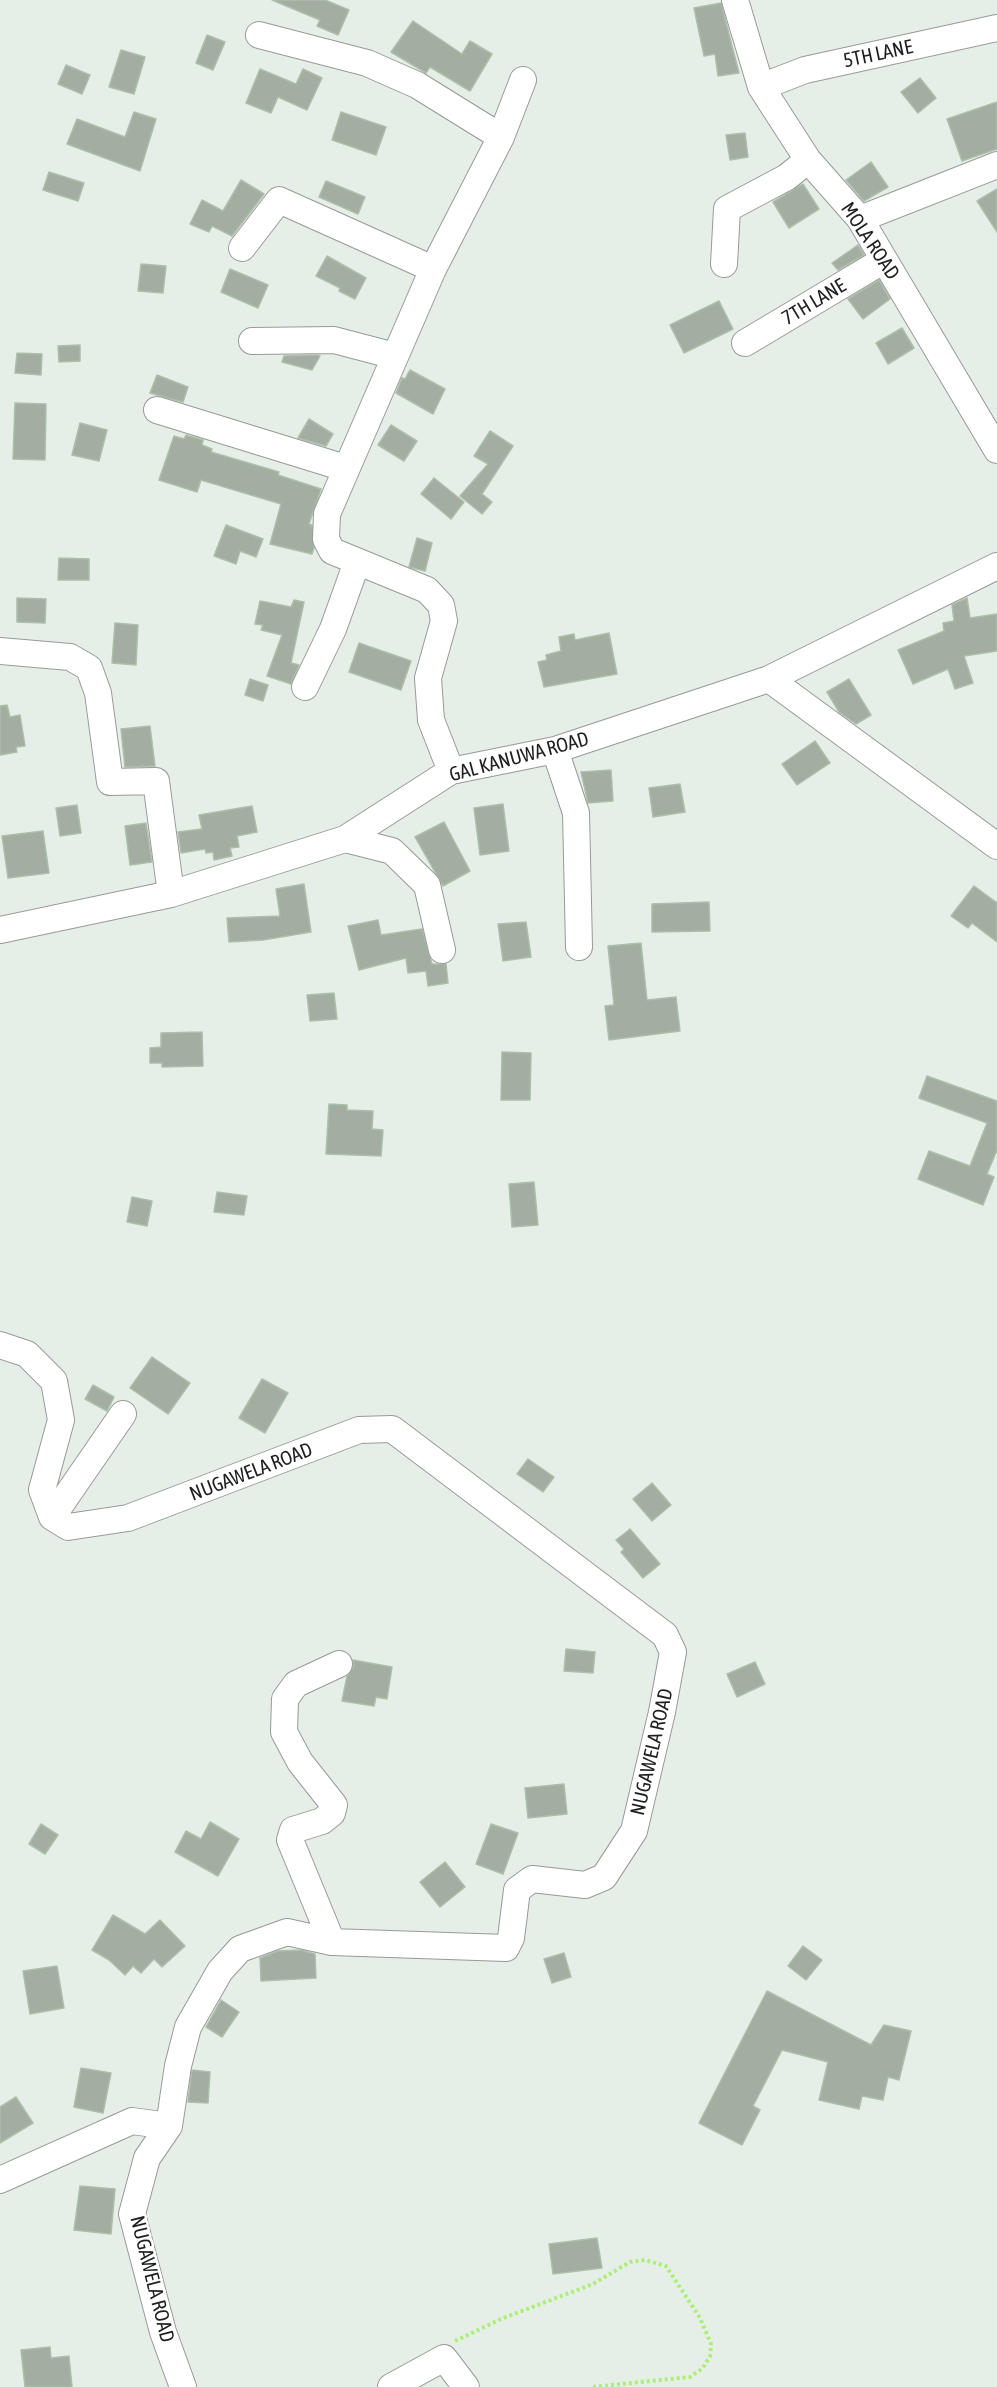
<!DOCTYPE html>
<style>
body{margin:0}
canvas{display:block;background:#e6efe7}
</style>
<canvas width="997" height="2387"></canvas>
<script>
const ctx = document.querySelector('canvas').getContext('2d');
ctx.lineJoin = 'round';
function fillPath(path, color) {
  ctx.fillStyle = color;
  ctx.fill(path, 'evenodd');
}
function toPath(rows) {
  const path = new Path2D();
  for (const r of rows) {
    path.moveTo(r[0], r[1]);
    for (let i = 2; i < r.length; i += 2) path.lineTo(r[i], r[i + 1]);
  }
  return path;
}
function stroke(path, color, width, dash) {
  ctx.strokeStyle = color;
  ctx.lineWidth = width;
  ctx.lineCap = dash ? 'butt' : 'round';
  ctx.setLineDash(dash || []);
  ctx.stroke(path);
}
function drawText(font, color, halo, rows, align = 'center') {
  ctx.font = font + ' "Asap Condensed",sans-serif';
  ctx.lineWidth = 5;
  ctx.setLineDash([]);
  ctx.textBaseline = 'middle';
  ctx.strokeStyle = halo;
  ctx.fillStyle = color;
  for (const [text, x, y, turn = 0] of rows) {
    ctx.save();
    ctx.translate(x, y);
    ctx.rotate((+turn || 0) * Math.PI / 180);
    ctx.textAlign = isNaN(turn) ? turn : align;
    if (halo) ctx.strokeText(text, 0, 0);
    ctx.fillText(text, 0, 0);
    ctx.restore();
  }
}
const building = toPath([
 [272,0,325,0,349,10,338,35,317,26,320,20,272,0],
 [721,3,739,73,718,76,715,54,704,56,694,8,721,3],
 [413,21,462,54,470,41,492,54,470,91,430,67,426,73,391,52,413,21],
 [207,35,225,42,213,70,196,63,207,35],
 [121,50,145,57,134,94,109,87,121,50],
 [66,65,90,75,82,94,58,84,66,65],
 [260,69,296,84,303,69,322,78,307,110,278,97,271,113,246,103,260,69],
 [920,78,936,98,918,113,901,92,920,78],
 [997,102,997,149,962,161,947,119,997,102],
 [134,112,156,119,140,171,67,144,77,119,125,137,134,112],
 [341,112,386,127,376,155,332,140,341,112],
 [745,133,748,157,730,160,726,135,745,133],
 [871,162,888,187,864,201,846,180,871,162],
 [49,172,84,183,78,201,43,190,49,172],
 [241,180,264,194,232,236,212,226,209,232,190,224,202,200,223,211,241,180],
 [326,181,365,197,358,214,319,197,326,181],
 [803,184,819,209,789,228,773,202,803,184],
 [997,189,997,232,977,201,997,189],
 [858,245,864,255,838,270,832,263,858,245],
 [327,256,366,278,355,299,339,291,340,288,316,276,327,256],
 [141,264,166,266,163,293,138,291,141,264],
 [230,269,268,285,258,308,221,292,230,269],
 [879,280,890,299,863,319,848,299,879,280],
 [719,301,733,329,684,353,670,325,719,301],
 [902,328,914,348,888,364,876,343,902,328],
 [80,345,80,361,59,362,58,346,80,345],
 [17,353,42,354,41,375,15,373,17,353],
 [317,355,320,356,312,370,282,362,284,356,317,355],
 [410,370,445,389,433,414,396,393,402,378,405,379,410,370],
 [157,375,188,387,183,402,150,393,157,375],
 [15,403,46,404,45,460,13,459,15,403],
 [309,419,333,434,326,446,298,438,309,419],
 [80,423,107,430,99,461,72,455,80,423],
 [391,425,417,441,404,461,378,445,391,425],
 [490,431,513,446,482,494,492,502,482,514,460,496,488,464,474,456,490,431],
 [186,435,203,440,202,445,212,449,211,452,279,472,278,475,321,489,309,524,312,525,314,548,312,554,270,544,281,504,201,480,197,492,159,480,174,436,184,439,186,435],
 [434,478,464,502,451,519,421,494,434,478],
 [226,525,263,539,256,557,240,551,236,564,214,556,226,525],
 [417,538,432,543,425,571,409,567,417,538],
 [59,558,89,559,89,580,58,580,59,558],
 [17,598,46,599,45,623,17,622,17,598],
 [967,598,970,618,997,614,997,651,964,656,973,683,955,689,948,669,913,684,898,650,944,631,943,623,954,621,952,605,967,598],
 [294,600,304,602,291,663,299,665,291,684,267,676,282,635,261,630,263,625,255,624,260,601,291,607,294,600],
 [115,623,138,625,136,665,112,663,115,623],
 [609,633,617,674,544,687,538,662,547,660,546,655,561,651,559,637,574,634,575,640,609,633],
 [359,643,411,661,401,690,349,672,359,643],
 [250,679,268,685,263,701,245,695,250,679],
 [849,679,871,715,856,724,839,712,827,692,849,679],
 [7,705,10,717,20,715,25,746,16,747,17,752,0,755,0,706,7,705],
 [150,726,155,766,125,767,121,729,150,726],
 [815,741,830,763,797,785,782,764,815,741],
 [611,770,613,801,588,803,581,772,611,770],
 [680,784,685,812,653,817,649,788,680,784],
 [503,804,509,851,480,855,474,808,503,804],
 [77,805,81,833,60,836,56,808,77,805],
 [252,806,257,832,237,836,239,847,230,848,232,856,214,860,213,852,206,853,205,849,181,853,178,832,202,829,199,815,252,806],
 [444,822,470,871,443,886,415,837,444,822],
 [146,823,152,862,130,865,125,826,146,823],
 [43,831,49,873,8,878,2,836,43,831],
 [304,884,311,932,263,940,229,942,227,918,280,916,276,889,304,884],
 [974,886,997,903,997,942,972,923,968,928,951,916,974,886],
 [709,902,710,931,652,932,652,904,709,902],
 [378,920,381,935,422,929,432,964,446,964,448,983,428,986,426,971,408,973,406,958,359,970,348,926,378,920],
 [526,922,531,957,503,961,498,924,526,922],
 [641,943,647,1000,676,997,680,1031,609,1040,605,1006,614,1005,608,946,641,943],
 [334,993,337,1019,310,1021,307,995,334,993],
 [202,1032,203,1066,162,1067,162,1063,150,1063,150,1048,161,1047,161,1033,202,1032],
 [502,1052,531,1053,530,1100,501,1100,502,1052],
 [927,1076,997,1101,997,1150,987,1174,994,1177,983,1205,918,1179,929,1151,970,1166,987,1123,919,1098,927,1076],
 [329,1104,347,1105,347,1110,373,1111,372,1129,383,1130,381,1156,326,1154,329,1104],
 [534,1182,538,1225,512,1227,509,1184,534,1182],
 [217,1192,247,1196,244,1215,214,1212,217,1192],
 [132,1197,152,1201,147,1226,127,1222,132,1197],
 [152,1357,190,1383,168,1414,130,1388,152,1357],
 [262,1379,288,1393,265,1433,239,1418,262,1379],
 [93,1385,114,1397,107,1411,85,1399,93,1385],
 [528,1459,554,1477,543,1492,517,1474,528,1459],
 [652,1483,671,1505,652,1521,633,1499,652,1483],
 [630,1529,660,1564,643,1578,621,1552,624,1549,616,1540,630,1529],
 [566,1649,595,1652,593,1673,564,1671,566,1649],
 [353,1660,392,1667,387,1699,376,1697,374,1706,342,1701,347,1676,354,1666,353,1660],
 [755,1662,765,1684,737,1697,727,1674,755,1662],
 [564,1784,567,1814,528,1818,525,1788,564,1784],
 [210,1822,239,1839,218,1876,175,1852,186,1831,201,1839,210,1822],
 [41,1824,58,1835,45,1854,29,1844,41,1824],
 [491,1824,518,1833,503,1874,476,1864,491,1824],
 [445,1862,465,1887,440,1907,420,1882,445,1862],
 [113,1915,145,1934,160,1920,185,1946,162,1967,154,1959,141,1973,133,1966,125,1975,109,1960,92,1950,113,1915],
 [803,1946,822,1960,806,1980,788,1966,803,1946],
 [301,1950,315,1954,316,1978,261,1981,260,1958,278,1951,301,1950],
 [564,1953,571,1977,552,1983,544,1959,564,1953],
 [57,1966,64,2008,30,2014,23,1971,57,1966],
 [767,1991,871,2045,884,2025,911,2031,899,2080,888,2077,883,2100,862,2096,859,2109,819,2100,828,2062,782,2050,753,2106,760,2110,742,2145,699,2123,767,1991],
 [221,2000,239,2012,222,2037,206,2027,221,2000],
 [81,2068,111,2073,103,2113,74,2107,81,2068],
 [192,2070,210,2072,208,2103,188,2102,192,2070],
 [16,2097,33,2123,0,2143,0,2107,16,2097],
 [80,2186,115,2189,111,2234,74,2230,80,2186],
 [597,2238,602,2268,553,2274,549,2244,597,2238],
 [50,2347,51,2358,69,2356,72,2387,25,2387,21,2350,50,2347]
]);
fillPath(building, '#a3ada2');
stroke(building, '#acbfa9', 1.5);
const minor = toPath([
 [735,0,761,87,808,160,860,219,997,450],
 [259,35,367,63,417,85,501,137,433,269,327,514,326,539,332,551,427,590,441,605,444,621,428,678,431,720,451,771],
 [761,87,805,70,997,28],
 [501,137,523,80],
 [860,219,997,165],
 [242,248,279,200,433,269],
 [724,264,727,209,787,177,808,160],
 [252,341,334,340,395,356],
 [745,343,884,260],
 [157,410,345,468],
 [0,651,70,657,89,668,98,693,110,782,156,781,171,894],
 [769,679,997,846],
 [305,687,333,629,357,562],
 [555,750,576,813,579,947],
 [345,839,392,851,427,885,442,950],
 [0,930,171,894,345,839,451,771,555,750,769,679,997,566],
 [0,1345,27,1354,54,1381,61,1420,42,1490,52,1517,68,1527,128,1518,359,1430,392,1429,665,1635,673,1652,662,1712,634,1831,604,1877,585,1885,532,1879,517,1890,511,1938,506,1948,332,1942,287,1932,240,1949,220,1971,188,2027,178,2066,169,2126,147,2158,132,2214,163,2332,183,2387],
 [52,1517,123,1414],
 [332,1942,290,1840,293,1830,322,1821,332,1813,334,1805,300,1762,284,1732,285,1699,296,1684,339,1664],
 [0,2180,132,2121,169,2126],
 [391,2387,444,2358,466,2387]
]);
stroke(minor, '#999', 28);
stroke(toPath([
 [455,2341,501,2319,593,2284,630,2262,645,2260,666,2266,700,2318,711,2344,710,2356,703,2368,690,2377,592,2387]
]), '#acee78', 4, [3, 3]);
stroke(minor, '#fff', 26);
drawText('20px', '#1f1f1f', '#fff', [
 ["5TH LANE",878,54,-12],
 ["MOLA ROAD",870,241,56],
 ["7TH LANE",814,302,-31],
 ["GAL KANUWA ROAD",519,757,-15],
 ["NUGAWELA ROAD",251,1472,-21],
 ["NUGAWELA ROAD",652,1752,-77],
 ["NUGAWELA ROAD",152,2279,76]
]);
</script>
